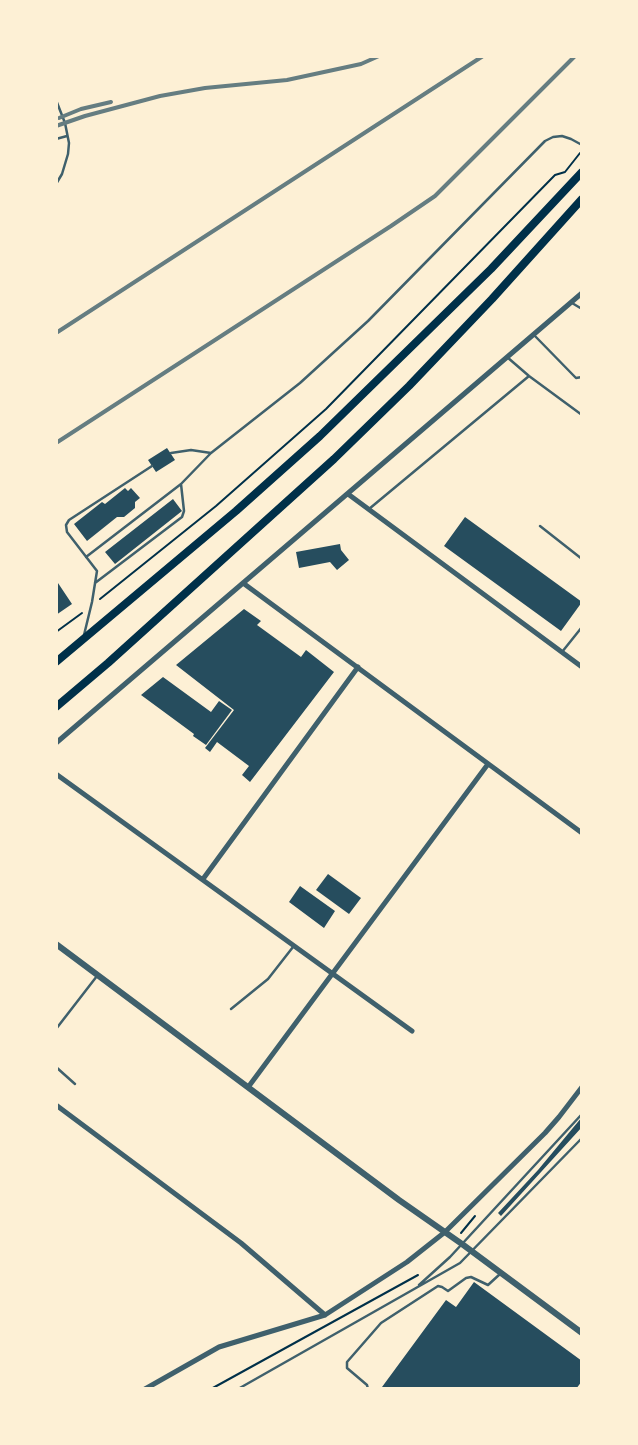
<!DOCTYPE html>
<style>
body{margin:0}
#map{position:relative;width:638px;height:1445px;overflow:hidden;background:#fdf0d5;font-family:Raleway,sans-serif}
canvas{display:block}
.frame{position:absolute;inset:0;border:58px solid #fdf0d5;pointer-events:none}
</style>
<div id="map">
<canvas width="638" height="1445"></canvas>
<div class="frame"></div>
</div>
<script>
const ctx = document.querySelector('canvas').getContext('2d');
ctx.lineJoin = 'round';
function fillPath(path, color) {
  ctx.fillStyle = color;
  ctx.fill(path, 'evenodd');
}
function toPath(rows) {
  const path = new Path2D();
  for (const r of rows) {
    path.moveTo(r[0], r[1]);
    for (let i = 2; i < r.length; i += 2) path.lineTo(r[i], r[i + 1]);
  }
  return path;
}
function stroke(path, color, width, dash) {
  ctx.strokeStyle = color;
  ctx.lineWidth = width;
  ctx.lineCap = dash ? 'butt' : 'round';
  ctx.setLineDash(dash || []);
  ctx.stroke(path);
}
fillPath(toPath([
 [167,448,175,460,156,472,148,460],
 [125,488,128,491,131,488,140,498,135,502,135,508,124,517,117,517,87,541,74,524,102,502,105,504],
 [173,499,182,511,115,564,105,552],
 [465,517,582,602,561,631,444,546],
 [340,544,341,550,349,560,337,570,330,562,299,568,296,552],
 [56,580,72,604,56,615],
 [244,609,261,621,257,625,301,657,306,650,334,672,250,782,242,775,249,766,217,742,210,752,205,748,234,710,176,665],
 [163,677,211,712,219,701,232,710,206,745,193,736,194,734,141,695],
 [328,874,361,898,349,914,316,890],
 [300,886,335,911,324,928,289,902],
 [582,1117,582,1127,501,1216,498,1213,538,1170],
 [474,1282,582,1361,582,1381,576,1389,384,1389,382,1387,446,1300,456,1307]
]), '#264d5e');
stroke(toPath([
 [100,599,216,506,326,409,555,175,565,172,580,153],
 [56,632,82,613],
 [461,1233,475,1216],
 [211,1389,418,1275]
]), '#003049', 2);
stroke(toPath([
 [56,100,65,123,69,143,68,154,62,174,56,184],
 [56,139,67,136],
 [572,303,582,309],
 [534,335,576,378,582,377],
 [507,357,529,376,582,415],
 [171,453,191,450,211,453],
 [181,484,211,453,300,383,368,321,545,141,553,137,562,136,571,139,582,145],
 [369,509,529,376],
 [540,526,582,559],
 [86,557,181,484,184,511,182,517,95,583],
 [84,635,92,602,97,571,67,532,66,525,69,520,152,466],
 [562,652,582,627],
 [231,1009,268,979,293,947],
 [56,1029,97,976],
 [56,1067,75,1084],
 [419,1285,450,1257,582,1114],
 [238,1389,460,1263,582,1138],
 [368,1389,367,1385,347,1368,347,1362,381,1323,438,1286,442,1287,448,1291,466,1278,471,1277,488,1285,500,1274]
]), '#3f606c', 2.5);
stroke(toPath([
 [348,494,582,667],
 [243,583,582,833],
 [56,743,582,293],
 [56,774,412,1031],
 [203,879,358,667],
 [249,1086,488,764],
 [56,1105,241,1243,325,1315],
 [145,1389,219,1347,325,1315,407,1262,445,1232,545,1133,559,1117,582,1087]
]), '#3f606c', 5);
stroke(toPath([
 [56,944,399,1200,462,1244,582,1333]
]), '#3f606c', 6);
stroke(toPath([
 [56,662,236,511,320,436,491,269,582,172],
 [56,707,108,663,334,459,409,386,492,299,582,199]
]), '#003049', 8);
stroke(toPath([
 [59,118,81,109,111,102],
 [56,126,85,116,160,96,205,88,287,80,361,64,379,56],
 [56,333,483,56],
 [56,443,391,226,435,196,575,56]
]), '#657d81', 4);
</script>
